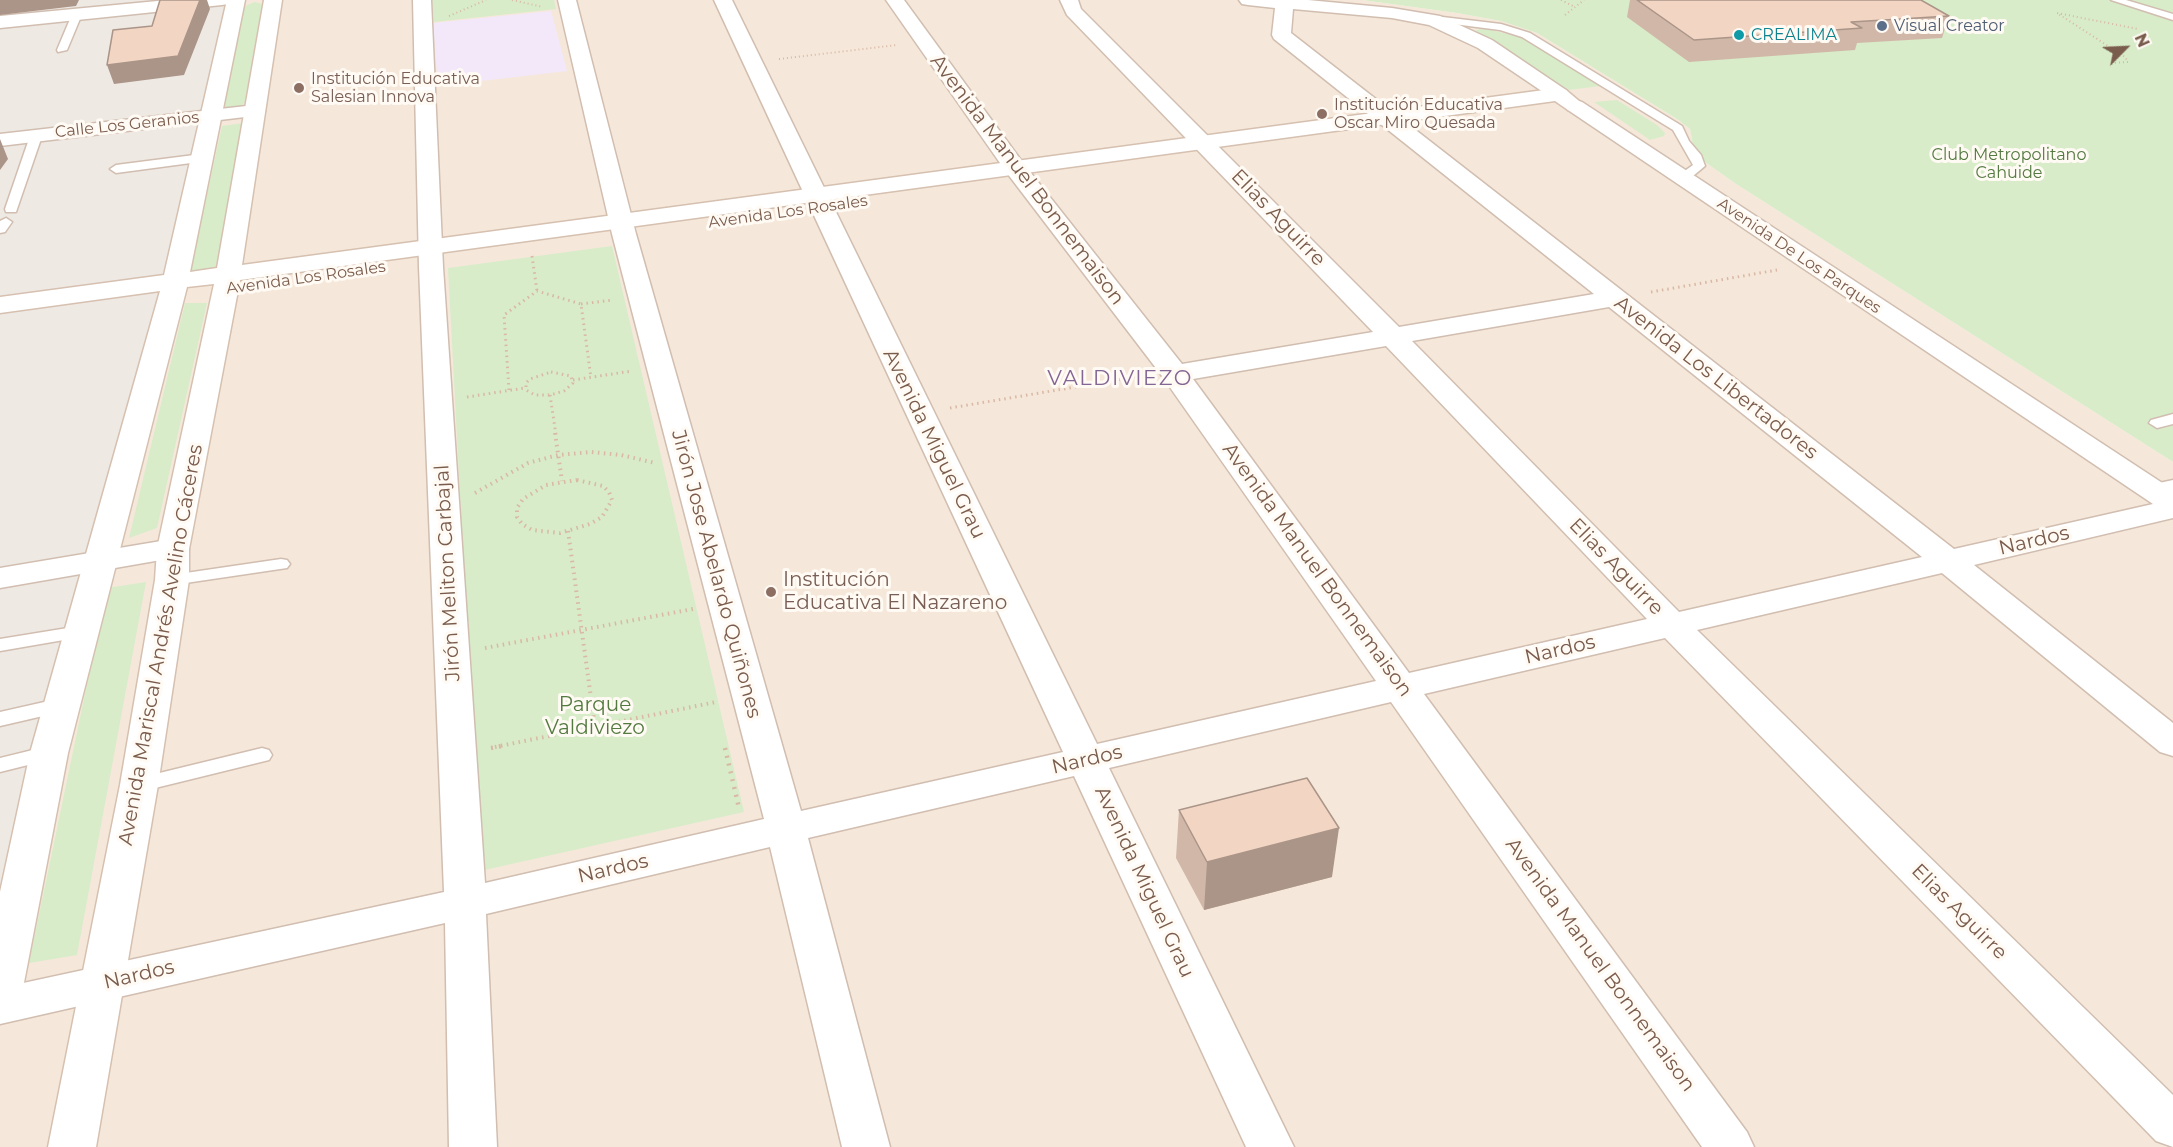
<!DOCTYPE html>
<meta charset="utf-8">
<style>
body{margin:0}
#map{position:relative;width:2173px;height:1147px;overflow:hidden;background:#fdf6ec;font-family:Montserrat,sans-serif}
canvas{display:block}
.north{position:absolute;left:2095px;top:18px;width:60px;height:60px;-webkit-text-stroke:4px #fffaf3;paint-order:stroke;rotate:66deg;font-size:16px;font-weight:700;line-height:24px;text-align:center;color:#7a5c4d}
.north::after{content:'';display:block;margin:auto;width:21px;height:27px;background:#7a5c4d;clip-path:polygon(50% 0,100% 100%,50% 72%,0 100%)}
</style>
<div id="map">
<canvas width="2173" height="1147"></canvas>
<div class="north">N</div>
</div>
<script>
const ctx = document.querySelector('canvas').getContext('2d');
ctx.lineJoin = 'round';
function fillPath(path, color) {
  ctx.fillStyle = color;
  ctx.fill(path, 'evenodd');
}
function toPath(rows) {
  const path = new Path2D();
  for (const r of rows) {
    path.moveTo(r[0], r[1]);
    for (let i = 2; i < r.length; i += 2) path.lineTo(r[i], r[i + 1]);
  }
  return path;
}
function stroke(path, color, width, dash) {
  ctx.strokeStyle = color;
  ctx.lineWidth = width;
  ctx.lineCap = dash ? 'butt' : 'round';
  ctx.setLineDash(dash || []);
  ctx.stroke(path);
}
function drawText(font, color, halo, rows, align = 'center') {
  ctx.font = font + ' Montserrat,sans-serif';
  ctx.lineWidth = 6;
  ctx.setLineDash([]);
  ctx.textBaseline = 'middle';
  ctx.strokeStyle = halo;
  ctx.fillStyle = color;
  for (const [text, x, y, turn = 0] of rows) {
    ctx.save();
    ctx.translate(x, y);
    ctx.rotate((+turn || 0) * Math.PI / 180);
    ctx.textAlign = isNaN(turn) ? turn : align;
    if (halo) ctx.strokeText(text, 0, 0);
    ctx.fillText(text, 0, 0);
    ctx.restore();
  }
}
fillPath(toPath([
 [228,0,1362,0,1457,13,1501,21,1537,33,1677,119,1690,129,1693,145,1702,160,1736,184,2173,462,2173,1147,0,1147,0,933]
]), '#f5e8da');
fillPath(toPath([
 [0,0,168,0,0,17],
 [228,0,145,365,0,933,0,20]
]), '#efe9e4');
fillPath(toPath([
 [551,11,567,71,438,86,433,23]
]), '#f3e8fa');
fillPath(toPath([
 [432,0,554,0,556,9,434,22],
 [1362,0,2173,0,2173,462,1736,184,1702,160,1693,145,1690,129,1677,119,1537,33,1501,21,1457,13],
 [255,2,262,4,245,102,241,106,226,109,222,105,240,12,247,5],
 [1482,28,1520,37,1601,86,1569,90,1475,31],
 [1617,100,1657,125,1665,133,1664,136,1650,140,1594,102],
 [244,123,215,270,190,272,222,126],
 [612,246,744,812,480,871,448,268],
 [185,303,207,303,157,528,129,538],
 [146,582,77,955,29,963,107,588]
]), '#d8ecc9');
const lane = toPath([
 [2111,0,2126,0,2173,14,2173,20,2111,0],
 [73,12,82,14,67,50,58,52,57,50,73,12],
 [1426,15,1501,24,1530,33,1682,126,1689,141,1701,155,1705,166,1687,181,1679,181,1677,178,1679,175,1693,165,1673,130,1522,37,1500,30,1422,20,1421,18,1426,15],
 [36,132,42,136,17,209,16,212,6,212,5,209,30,136,36,132],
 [202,154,206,155,206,161,116,173,110,169,116,165,202,154],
 [6,218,12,222,5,232,0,233,0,221,6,218],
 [2173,414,2173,424,2157,428,2149,423,2151,420,2173,414],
 [2173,480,2173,490,2151,495,2143,490,2145,486,2173,480],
 [281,559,287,560,290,564,287,568,172,585,166,584,163,580,166,576,172,575,281,559],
 [80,626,87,628,89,632,87,636,0,651,0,639,80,626],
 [62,698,69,700,72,705,69,710,0,726,0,712,62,698],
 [49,746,56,748,59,753,56,758,0,772,0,758,49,746],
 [262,748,269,750,272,755,269,760,139,792,132,790,128,785,132,780,139,778,262,748]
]);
const street = toPath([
 [168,0,231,0,228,4,222,5,0,28,0,16,168,0],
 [413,0,431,0,443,267,485,883,764,819,612,234,558,0,576,0,636,234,801,811,1063,752,714,0,732,0,1097,744,1376,681,1162,376,1007,173,886,0,904,0,1023,163,1182,364,1373,332,1067,15,1060,0,1078,0,1081,9,1399,327,1594,294,1274,39,1272,35,1275,8,1248,5,1242,4,1239,0,1308,0,1392,8,1440,16,1492,40,1566,90,1569,94,1566,98,1559,100,1552,98,1478,48,1429,25,1392,18,1293,9,1291,33,1954,549,2153,504,1568,110,1565,106,1568,102,1575,100,1582,102,2173,490,2173,518,1974,565,2173,723,2173,756,2160,752,1942,573,1697,630,2173,1095,2173,1147,2156,1141,1665,638,1424,694,1747,1132,1754,1147,1702,1147,1391,702,1109,768,1294,1147,1246,1147,1074,776,808,838,890,1147,842,1147,770,847,486,914,497,1147,449,1147,445,923,0,1024,0,988,444,892,419,267,413,0],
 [1609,307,1922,557,1679,612,1412,341,1609,307],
 [1386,346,1647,619,1409,673,1193,379,1386,346],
 [255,105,262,107,265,111,262,115,0,146,0,134,255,105],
 [173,539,184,542,189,549,184,556,0,588,0,568,173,539]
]);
const secondary = toPath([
 [227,0,245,0,190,272,217,268,264,0,282,0,242,265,1559,88,1566,90,1585,106,1582,110,1575,112,1568,110,1555,101,240,280,189,549,189,580,158,785,96,1147,48,1147,120,785,155,580,157,549,214,284,187,287,68,753,22,993,16,1006,0,1011,0,892,30,753,160,291,0,313,0,297,164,275,227,0]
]);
stroke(lane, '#d1beb0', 3);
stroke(street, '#d1beb0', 3);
stroke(secondary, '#d6c0b0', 3);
stroke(toPath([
 [512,0,543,7],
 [1561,0,1575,7],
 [1565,15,1584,0],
 [449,16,486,0],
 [779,59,897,45],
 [2111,63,2128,62,2125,57,2057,13,2138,29]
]), '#d9b8a5', 2, [1, 3]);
stroke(toPath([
 [532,256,537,291],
 [1651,292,1777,270],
 [581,304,613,300],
 [551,372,571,376,573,383,564,391,550,395,535,395,526,390,526,383,530,379,551,372],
 [573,380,632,371],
 [509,390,504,315,537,291,581,304,591,378],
 [550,395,556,435],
 [467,397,525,388],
 [950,408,1141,376]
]), '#d9b8a5', 3, [1.5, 4]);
stroke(toPath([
 [555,433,562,481],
 [577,480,603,486,609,492,612,500,602,517,590,524,560,533,532,530,522,524,517,517,517,508,523,499,546,485,577,480],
 [475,493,528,463,558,455,591,452,621,455,655,463],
 [568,531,595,727],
 [485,648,693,609],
 [495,747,716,702]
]), '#d9b8a5', 4, [1.5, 4.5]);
stroke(toPath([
 [491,748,502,746],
 [725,748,739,808]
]), '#d9b8a5', 4.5, [2, 6]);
fillPath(lane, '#fff');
fillPath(street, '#fff');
fillPath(secondary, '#fff');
fillPath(toPath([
 [1630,0,1921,0,1949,16,1942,38,1857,43,1855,50,1689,62,1627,17],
 [1179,810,1332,877,1204,910,1176,858]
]), '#d1b7a8');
fillPath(toPath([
 [0,0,79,0,76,6,0,15],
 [200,0,207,0,210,9,184,75,114,84,107,65],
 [0,139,8,159,0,170],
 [1339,828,1332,877,1204,910,1207,862]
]), '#aa9588');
const building = toPath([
 [160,0,200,0,178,56,107,65,113,30,152,26,160,0],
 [1637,0,1921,0,1949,16,1851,22,1862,28,1694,40,1637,0],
 [1307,778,1339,828,1207,862,1179,810,1307,778]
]);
fillPath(building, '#f3d5c3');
stroke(building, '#aa9588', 1.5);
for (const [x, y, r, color] of [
 [1882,26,6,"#5c6f8a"],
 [1739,35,6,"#0f9aa8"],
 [299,88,6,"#8d6e63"],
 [1322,114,6,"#8d6e63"],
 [771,592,6,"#8d6e63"]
]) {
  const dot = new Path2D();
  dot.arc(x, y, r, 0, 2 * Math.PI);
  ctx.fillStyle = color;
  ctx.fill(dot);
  stroke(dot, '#fffaf3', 2);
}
drawText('16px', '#4e5e75', '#fffaf3', [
 ["Visual Creator",1894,26]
], 'left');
drawText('16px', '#0d838f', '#fffaf3', [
 ["CREALIMA",1751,35]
], 'left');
drawText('16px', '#785e54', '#fffaf3', [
 ["Institución Educativa",311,79],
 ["Salesian Innova",311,97],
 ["Institución Educativa",1334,105],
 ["Oscar Miro Quesada",1334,123]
], 'left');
drawText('16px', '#7a5c4d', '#fffaf3', [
 ["Calle Los Geranios",127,125,-6],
 ["Avenida Los Rosales",788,212,-8],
 ["Avenida De Los Parques",1799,256,34],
 ["Avenida Los Rosales",306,278,-8]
]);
drawText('16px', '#537a41', '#fffaf3', [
 ["Club Metropolitano",2009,155],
 ["Cahuide",2009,173]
]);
drawText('20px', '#7a5c4d', '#fffaf3', [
 ["Avenida Manuel Bonnemaison",1027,180,53],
 ["Elias Aguirre",1278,218,46],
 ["Avenida Los Libertadores",1716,378,38],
 ["Avenida Miguel Grau",934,444,64],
 ["Nardos",2034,541,-13],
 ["Elias Aguirre",1616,567,46],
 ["Avenida Manuel Bonnemaison",1317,570,54],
 ["Jirón Meliton Carbajal",448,573,-93],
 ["Jirón Jose Abelardo Quiñones",716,574,75],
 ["Avenida Mariscal Andrés Avelino Cáceres",161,645,-80],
 ["Nardos",1560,650,-13],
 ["Nardos",1087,760,-13],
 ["Nardos",613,869,-13],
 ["Avenida Miguel Grau",1144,882,65],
 ["Elias Aguirre",1959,912,45],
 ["Avenida Manuel Bonnemaison",1600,965,54],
 ["Nardos",139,975,-13]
]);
drawText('20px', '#785e54', '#fffaf3', [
 ["Institución",783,580],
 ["Educativa El Nazareno",783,603]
], 'left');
drawText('20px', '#537a41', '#fffaf3', [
 ["Parque",595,705],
 ["Valdiviezo",595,728]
]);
ctx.letterSpacing = '1.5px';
drawText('21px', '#846695', '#fffaf3', [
 ["VALDIVIEZO",1120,379]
]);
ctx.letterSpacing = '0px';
</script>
